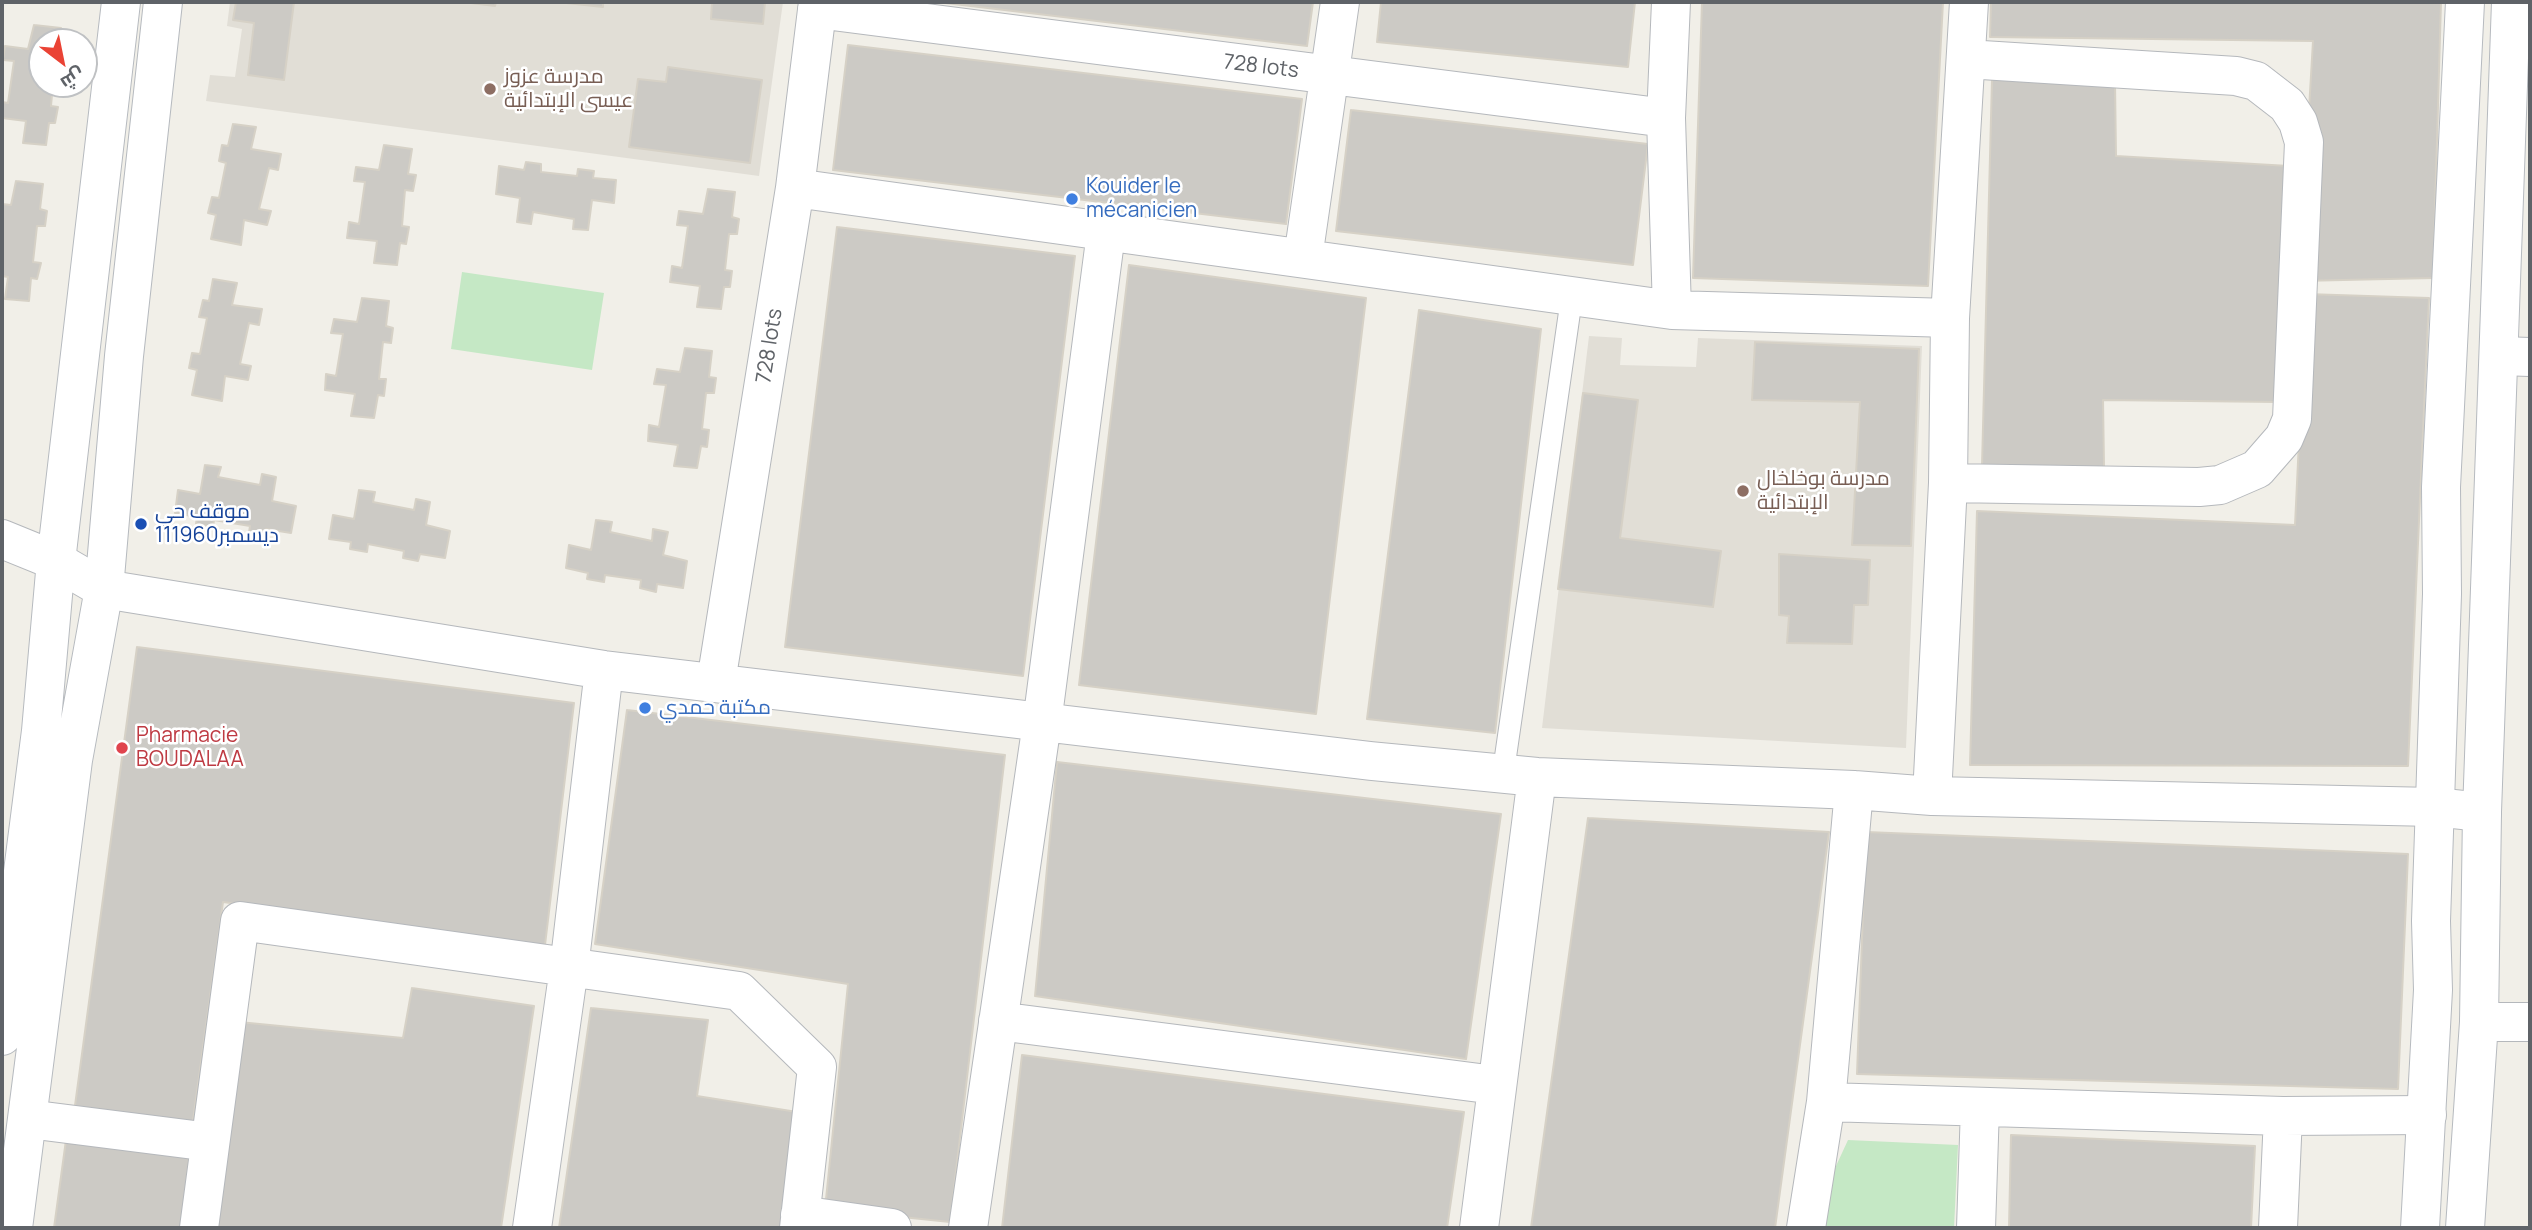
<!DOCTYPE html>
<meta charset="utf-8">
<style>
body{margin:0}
#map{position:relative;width:2532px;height:1230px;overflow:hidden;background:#f1efe8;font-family:Manrope,Cairo,sans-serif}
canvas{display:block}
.frame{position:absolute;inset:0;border:4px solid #5f6368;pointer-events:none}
.north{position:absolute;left:28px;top:28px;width:70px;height:70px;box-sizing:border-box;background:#fff;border:2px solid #bfc1c3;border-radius:50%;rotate:148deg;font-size:19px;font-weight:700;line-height:28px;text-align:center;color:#5f6368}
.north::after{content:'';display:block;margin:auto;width:24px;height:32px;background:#ea4335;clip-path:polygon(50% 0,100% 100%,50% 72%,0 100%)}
</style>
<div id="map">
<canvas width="2532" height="1230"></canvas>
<div class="frame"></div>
<div class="north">ش</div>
</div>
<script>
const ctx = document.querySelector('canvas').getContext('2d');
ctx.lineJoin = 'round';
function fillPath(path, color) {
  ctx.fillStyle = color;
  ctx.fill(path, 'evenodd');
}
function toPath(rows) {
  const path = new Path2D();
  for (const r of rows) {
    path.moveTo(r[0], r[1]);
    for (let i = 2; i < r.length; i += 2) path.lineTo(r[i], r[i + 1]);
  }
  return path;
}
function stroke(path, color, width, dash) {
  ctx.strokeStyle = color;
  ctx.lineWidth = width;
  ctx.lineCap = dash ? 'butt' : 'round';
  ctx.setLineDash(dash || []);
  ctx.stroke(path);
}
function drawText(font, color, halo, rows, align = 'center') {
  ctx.font = font + ' Manrope,Cairo,sans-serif';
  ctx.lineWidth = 5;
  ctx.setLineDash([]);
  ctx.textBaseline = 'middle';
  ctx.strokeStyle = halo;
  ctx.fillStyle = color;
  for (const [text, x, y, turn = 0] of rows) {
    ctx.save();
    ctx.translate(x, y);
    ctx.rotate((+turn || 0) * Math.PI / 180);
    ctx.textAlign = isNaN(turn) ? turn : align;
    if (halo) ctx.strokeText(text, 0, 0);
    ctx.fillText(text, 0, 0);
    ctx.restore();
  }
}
fillPath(toPath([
 [230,2,783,2,759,176,206,101,210,75,235,77,242,29,227,26],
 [1589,336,1622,338,1620,365,1696,367,1698,338,1922,346,1906,748,1542,728]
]), '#e1ded6');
fillPath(toPath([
 [462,272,604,293,592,370,451,349],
 [1848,1140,1958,1145,1954,1228,1824,1228,1830,1179]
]), '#c5e8c5');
const building = toPath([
 [236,2,294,2,284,80,248,75,254,23,233,20,236,2],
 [463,2,496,2,495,6,463,2],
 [557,2,603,2,603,7,557,2],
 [712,2,765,2,763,24,711,19,712,2],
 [937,2,1313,2,1307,46,937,2],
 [1381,2,1635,2,1628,67,1377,42,1381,2],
 [1702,2,1943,2,1928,286,1693,278,1702,2],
 [1991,2,2441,2,2433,278,2299,281,2313,41,1990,37,1991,2],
 [34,25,61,28,59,42,42,42,42,84,53,84,51,106,58,107,55,123,49,123,46,145,23,143,26,121,2,118,2,102,8,103,14,61,3,60,5,46,28,49,34,25],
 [848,45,1302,99,1286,224,833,170,848,45],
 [668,67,762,80,750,163,629,147,638,79,666,82,668,67],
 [1992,79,2115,82,2116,156,2289,166,2277,402,2103,400,2104,467,1982,466,1992,79],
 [1351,110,1648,144,1633,265,1336,231,1351,110],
 [233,124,256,127,251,149,281,154,278,170,269,168,259,209,271,211,267,225,244,220,241,245,211,239,216,215,208,213,212,197,219,198,226,163,219,161,222,145,228,146,233,124],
 [384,145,412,149,408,174,416,175,413,191,405,190,402,226,409,227,406,244,400,243,397,265,374,263,377,241,347,238,349,222,359,224,365,182,354,181,356,167,379,170,384,145],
 [526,162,541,164,541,172,577,176,578,169,594,171,593,178,616,180,614,203,592,200,588,230,573,229,574,219,533,212,531,224,517,222,520,198,496,194,499,166,524,170,526,162],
 [16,181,43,184,40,209,47,211,45,226,37,226,33,262,41,263,37,279,31,278,29,301,5,299,8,277,2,276,2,204,11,205,16,181],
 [708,189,735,192,732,217,739,219,737,234,729,234,725,270,732,271,730,287,724,287,721,309,697,307,700,286,670,282,672,266,682,268,688,226,677,225,679,211,703,214,708,189],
 [837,227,1075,256,1023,676,785,647,837,227],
 [1129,265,1366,298,1316,714,1079,685,1129,265],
 [213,279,237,283,232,305,262,309,259,325,249,323,240,364,251,366,248,380,225,376,222,401,192,395,197,370,189,368,192,353,200,354,207,318,199,317,203,300,209,301,213,279],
 [2306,294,2429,298,2408,766,1970,765,1977,511,2295,525,2306,294],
 [362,298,389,301,386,326,393,328,391,343,383,342,379,379,386,379,384,396,378,395,374,418,351,416,355,394,325,390,326,374,336,376,343,334,331,333,334,319,357,322,362,298],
 [1419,310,1541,329,1495,733,1367,719,1419,310],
 [1755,342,1919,349,1911,546,1852,545,1860,402,1752,400,1755,342],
 [685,348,712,351,709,377,716,378,714,393,706,393,702,429,709,430,707,447,701,446,697,468,674,466,678,445,648,441,649,425,659,427,666,385,654,384,657,369,680,372,685,348],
 [1583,393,1638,400,1620,538,1721,551,1713,607,1558,589,1583,393],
 [205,465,221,467,218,477,260,485,262,474,276,477,272,501,296,506,291,533,266,529,264,536,249,533,250,526,214,520,213,527,196,524,197,517,175,513,178,490,200,494,205,465],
 [359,490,375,492,373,502,414,510,416,499,430,502,426,525,450,531,445,558,420,554,418,561,403,558,404,551,368,544,367,552,350,549,351,542,329,539,333,515,354,519,359,490],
 [596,520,612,522,610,532,652,541,653,529,668,532,663,555,687,561,683,588,657,584,656,592,640,588,641,580,605,575,604,582,587,579,588,573,566,568,569,545,591,550,596,520],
 [1779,554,1870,560,1868,605,1854,605,1852,644,1787,643,1789,616,1779,615,1779,554],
 [137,647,574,703,545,945,223,902,193,1121,74,1113,137,647],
 [627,710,1005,755,950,1222,825,1209,848,984,595,944,627,710],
 [1057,762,1501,814,1466,1059,1035,996,1057,762],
 [1588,818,1829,832,1775,1228,1531,1228,1588,818],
 [1866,832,2408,854,2398,1089,1857,1074,1866,832],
 [412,988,534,1006,501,1228,211,1228,239,1022,403,1038,412,988],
 [591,1008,708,1020,697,1096,797,1112,785,1228,559,1228,591,1008],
 [1022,1055,1464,1112,1447,1228,1002,1228,1022,1055],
 [2011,1135,2255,1146,2251,1228,2009,1228,2011,1135],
 [66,1140,189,1158,181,1228,54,1228,66,1140]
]);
fillPath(building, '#cccac5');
stroke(building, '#d6d1c6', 2);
const lane = toPath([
 [1503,774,1572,295]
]);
const street = toPath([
 [1671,2,1666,118,1672,310],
 [817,9,1666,118],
 [795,188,1672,310,1950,318],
 [1303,258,1340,2],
 [2500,356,2530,357],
 [1948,483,2199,487,2220,485,2257,469,2284,438,2292,419,2304,142,2298,122,2287,105,2256,81,2236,76,1966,59],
 [2,539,56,561,104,589,604,670,1371,761,1537,777,1854,790,1932,796,2434,807,2482,812],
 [716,682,795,188,818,2],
 [1932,796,1948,483,1950,318,1969,2],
 [998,1021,1495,1085],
 [2479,1022,2530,1022],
 [1826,1102,2283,1116,2427,1115],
 [28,1119,210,1142],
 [800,1215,892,1228],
 [199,1228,240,921,739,991,817,1067,799,1228],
 [532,1228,569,968,604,670],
 [968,1228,1042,723,1106,233],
 [1479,1228,1537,777],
 [1806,1228,1826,1102,1854,790],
 [1976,1228,1980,1107],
 [2278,1228,2283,1116]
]);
const secondary = toPath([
 [2,1036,41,731,56,561,121,2],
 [13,1228,73,760,104,589,124,356,163,2],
 [2420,1228,2433,990,2431,921,2442,594,2441,487,2465,2],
 [2465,1228,2479,1022,2482,812,2511,2]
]);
stroke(lane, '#b5b8bc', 23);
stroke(street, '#b5b8bc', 40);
stroke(secondary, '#b6babf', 40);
stroke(lane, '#fff', 21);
stroke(street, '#fff', 38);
stroke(secondary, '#fff', 38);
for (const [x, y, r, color] of [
 [490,89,7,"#8d6e63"],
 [1072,199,7,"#3f7fe0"],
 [1743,491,7,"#8d6e63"],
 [141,524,7,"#1a4fb4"],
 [645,708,7,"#3f7fe0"],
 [122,748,7,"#e0444e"]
]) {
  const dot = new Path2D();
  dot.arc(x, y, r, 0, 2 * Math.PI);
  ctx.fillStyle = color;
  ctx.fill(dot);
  stroke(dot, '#fff', 2.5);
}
drawText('21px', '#5f6368', '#fff', [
 ["728 lots",1261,67,7],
 ["728 lots",770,346,-81]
]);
drawText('21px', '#785e54', '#fff', [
 ["مدرسة عزوز",504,77],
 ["عيسى الإبتدائية",504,101],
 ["مدرسة بوخلخال",1757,479],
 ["الإبتدائية",1757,503]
], 'left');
drawText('21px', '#366cbe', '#fff', [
 ["Kouider le",1086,187],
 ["mécanicien",1086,211],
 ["مكتبة حمدي",659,708]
], 'left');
drawText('21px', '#164399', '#fff', [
 ["موقف حي",155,512],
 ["11ديسمبر1960",155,536]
], 'left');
drawText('21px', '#be3a42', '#fff', [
 ["Pharmacie",136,736],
 ["BOUDALAA",136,760]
], 'left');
</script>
